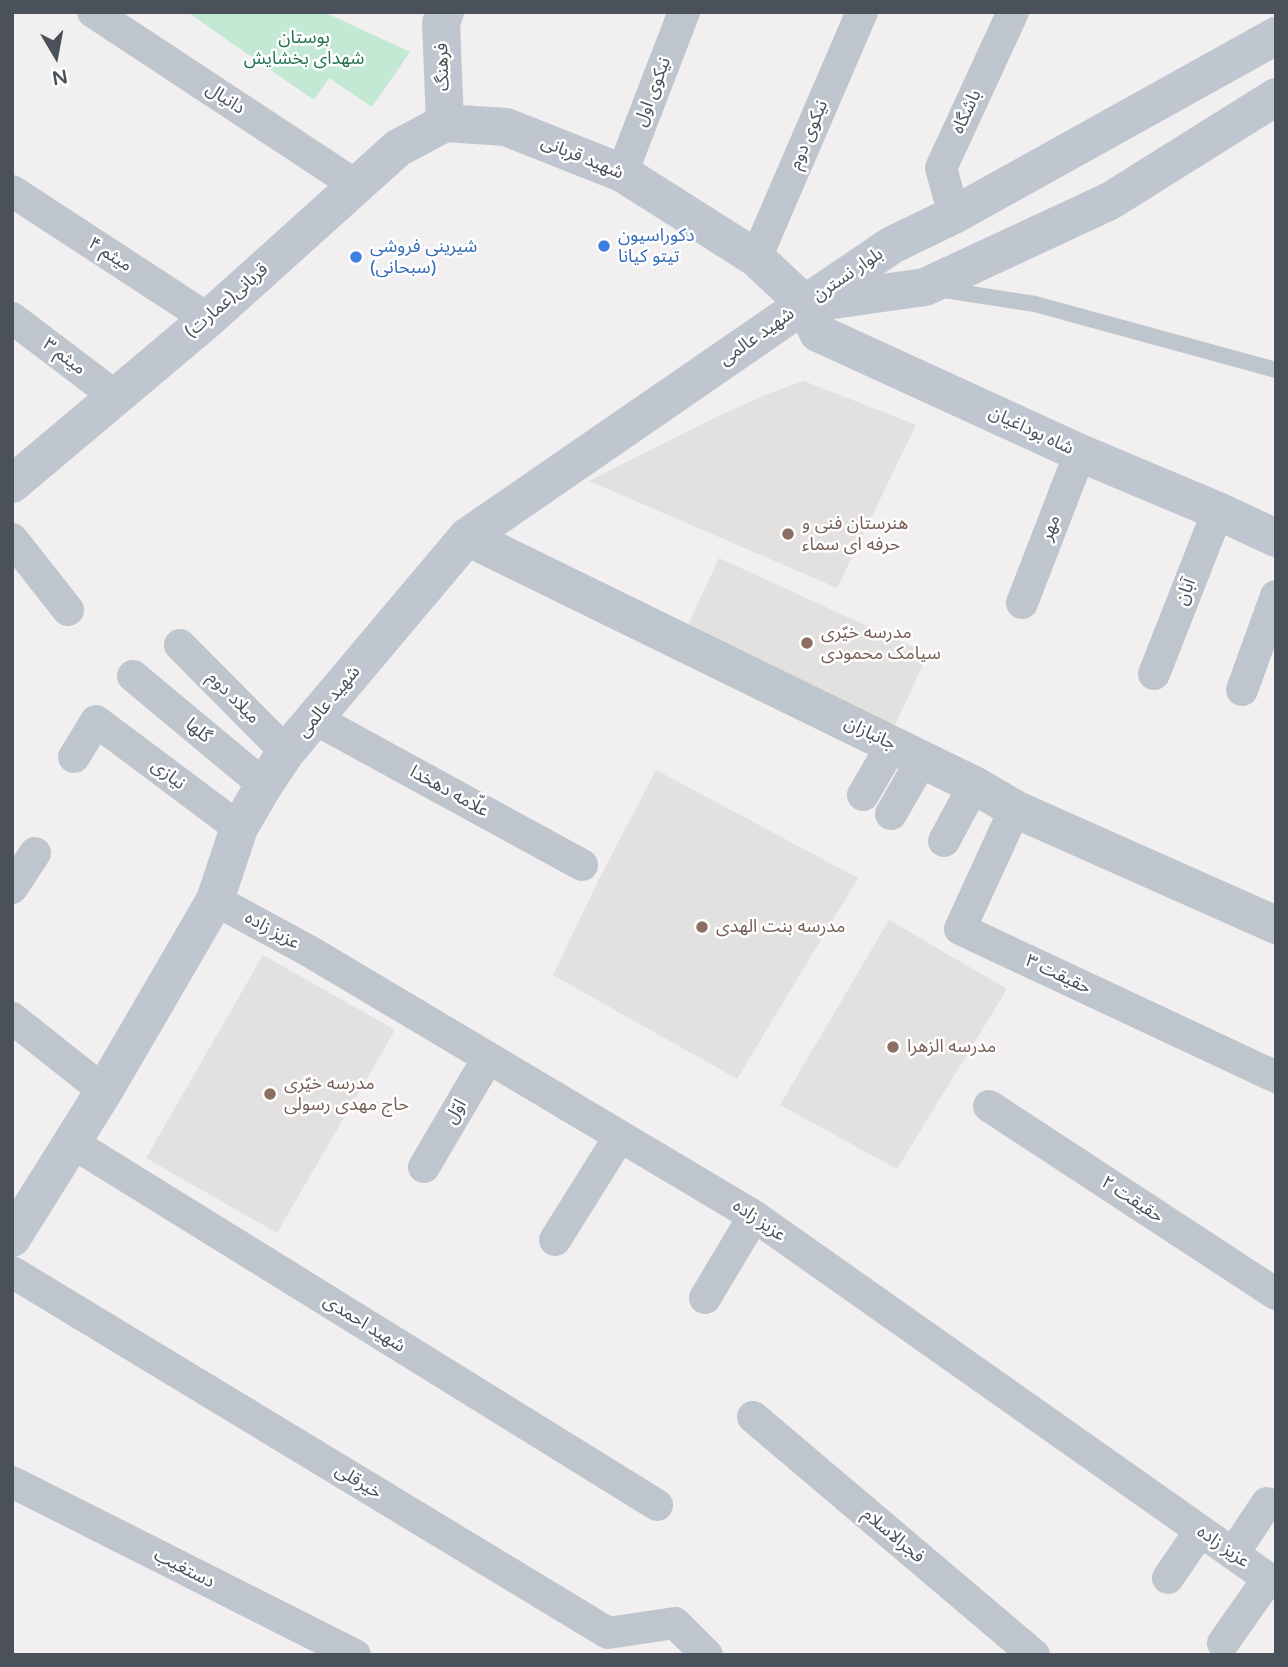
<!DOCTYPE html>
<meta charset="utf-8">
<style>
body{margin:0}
#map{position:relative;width:1288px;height:1667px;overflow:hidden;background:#f1efef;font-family:"Varela Round",sans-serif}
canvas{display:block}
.frame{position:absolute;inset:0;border:14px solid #4a515a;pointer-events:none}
.north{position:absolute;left:21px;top:21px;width:70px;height:70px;-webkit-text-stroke:5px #fff;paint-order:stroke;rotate:170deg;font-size:19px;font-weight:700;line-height:28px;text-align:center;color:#4a515a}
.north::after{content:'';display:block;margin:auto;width:24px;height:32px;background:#4a515a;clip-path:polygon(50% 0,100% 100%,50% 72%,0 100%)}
</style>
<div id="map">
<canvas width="1288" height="1667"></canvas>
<div class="frame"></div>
<div class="north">N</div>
</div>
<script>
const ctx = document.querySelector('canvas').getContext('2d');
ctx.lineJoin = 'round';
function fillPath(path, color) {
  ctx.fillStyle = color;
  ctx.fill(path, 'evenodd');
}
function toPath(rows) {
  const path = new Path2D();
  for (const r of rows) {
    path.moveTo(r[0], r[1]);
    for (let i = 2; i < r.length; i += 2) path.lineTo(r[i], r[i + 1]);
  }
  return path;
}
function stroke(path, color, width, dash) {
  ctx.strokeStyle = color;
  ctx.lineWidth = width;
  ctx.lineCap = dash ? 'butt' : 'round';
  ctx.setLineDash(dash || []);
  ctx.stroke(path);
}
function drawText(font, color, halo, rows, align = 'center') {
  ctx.font = font + ' "Varela Round","Noto Sans Arabic",sans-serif';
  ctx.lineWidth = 5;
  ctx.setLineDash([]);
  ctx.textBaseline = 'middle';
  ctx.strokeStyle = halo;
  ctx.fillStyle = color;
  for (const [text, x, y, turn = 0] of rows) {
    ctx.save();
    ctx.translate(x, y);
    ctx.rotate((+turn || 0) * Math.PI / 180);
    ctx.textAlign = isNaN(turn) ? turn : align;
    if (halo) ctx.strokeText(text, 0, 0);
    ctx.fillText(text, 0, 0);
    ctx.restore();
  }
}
fillPath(toPath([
 [804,381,916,425,837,588,589,481,708,421,767,394],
 [719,558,928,654,894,727,685,631],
 [656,770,858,878,737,1079,553,975,599,879],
 [889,920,1007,989,897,1169,780,1105],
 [263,955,395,1030,277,1233,146,1158]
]), '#e2e1e0');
fillPath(toPath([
 [187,12,324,12,410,52,372,107,329,78,314,100]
]), '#c3e9d5');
stroke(toPath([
 [938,289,1035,304,1276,370]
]), '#bfc5cc', 16);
stroke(toPath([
 [93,12,357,186],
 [622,173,684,12],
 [12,191,208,319],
 [954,215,941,168,1013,12],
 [756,258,862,12],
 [12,318,115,396],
 [12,539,68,610],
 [1022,603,1080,453],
 [180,645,286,752],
 [1154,674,1218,511],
 [133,676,264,785],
 [1242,690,1276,596],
 [315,719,582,865],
 [74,757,96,721,239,828],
 [863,795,892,745],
 [1015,809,960,929,1276,1077],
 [891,814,922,760],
 [944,841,974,785],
 [12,888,35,853],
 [215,900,309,951,754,1216,1276,1584],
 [12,1018,104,1091],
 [989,1106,1276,1294],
 [71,1142,657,1505],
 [424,1167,488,1058],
 [555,1240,620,1136],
 [12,1272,608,1633,675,1623,707,1655],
 [705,1298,754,1216],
 [753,1417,1034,1655],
 [12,1482,355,1655],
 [1233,1554,1267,1503],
 [1168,1578,1200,1531],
 [1223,1643,1268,1579]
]), '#bfc5cc', 32);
stroke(toPath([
 [467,537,974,785,1015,809,1276,925]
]), '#bfc5cc', 38);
stroke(toPath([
 [445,12,441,23,445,123],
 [1276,36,954,215,892,245,805,304,925,287,1110,201,1276,97],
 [445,123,506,127,622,173,756,258,805,304,818,333,1080,453,1218,511,1276,538],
 [12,484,208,319,398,148,445,123],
 [12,1238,104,1091,215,900,239,828,264,785,286,752,467,537,805,304]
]), '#bfc6d0', 38);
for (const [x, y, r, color] of [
 [604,246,7,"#3f7fe0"],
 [356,257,7,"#3f7fe0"],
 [788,534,7,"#8d6e63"],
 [807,643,7,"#8d6e63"],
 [702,927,7,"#8d6e63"],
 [893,1047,7,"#8d6e63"],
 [270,1094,7,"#8d6e63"]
]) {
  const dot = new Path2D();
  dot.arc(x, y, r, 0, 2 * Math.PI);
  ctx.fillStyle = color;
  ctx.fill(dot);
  stroke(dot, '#fff', 2.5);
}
drawText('18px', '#237351', '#fff', [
 ["بوستان",304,38],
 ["شهدای بخشایش",304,59]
]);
drawText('18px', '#4a515a', '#fff', [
 ["فرهنگ",443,67,-92],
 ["نیکوی اول",653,92,-69],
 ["دانیال",225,99,33],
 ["باشگاه",967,112,-65],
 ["نیکوی دوم",809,135,-67],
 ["شهید قربانی",582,158,22],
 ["میثم ۴",110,255,33],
 ["بلوار نسترن",848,275,-34],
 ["(عمارت)قربانی",227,301,-41],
 ["شهید عالمی",757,337,-35],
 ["میثم ۳",64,357,37],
 ["شاه بوداغیان",1031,431,25],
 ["مهر",1051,528,-69],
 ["آبان",1186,592,-69],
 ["میلاد دوم",233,698,45],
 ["شهید عالمی",329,702,-50],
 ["گلها",198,731,40],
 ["جانبازان",870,734,26],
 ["نیازی",168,775,37],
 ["علّامه دهخدا",449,792,29],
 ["عزیز زاده",272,931,29],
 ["حقیقت ۳",1058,975,25],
 ["اوّل",456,1112,-60],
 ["حقیقت ۲",1132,1200,33],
 ["عزیز زاده",759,1221,34],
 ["شهید احمدی",364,1324,32],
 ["خیرقلی",358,1482,31],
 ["فجرالاسلام",893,1536,40],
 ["عزیز زاده",1223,1547,35],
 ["دستغیب",184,1569,27]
]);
drawText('18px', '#366cbe', '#fff', [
 ["دکوراسیون",618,236],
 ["تیتو کیانا",618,257],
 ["شیرینی فروشی",370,247],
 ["(سبحانی)",370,268]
], 'left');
drawText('18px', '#785e54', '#fff', [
 ["هنرستان فنی و",802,524],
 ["حرفه ای سماء",802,545],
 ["مدرسه خیّری",821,633],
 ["سیامک محمودی",821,654],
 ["مدرسه بنت الهدی",716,927],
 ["مدرسه الزهرا",907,1047],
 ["مدرسه خیّری",284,1084],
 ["حاج مهدی رسولی",284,1105]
], 'left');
</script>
